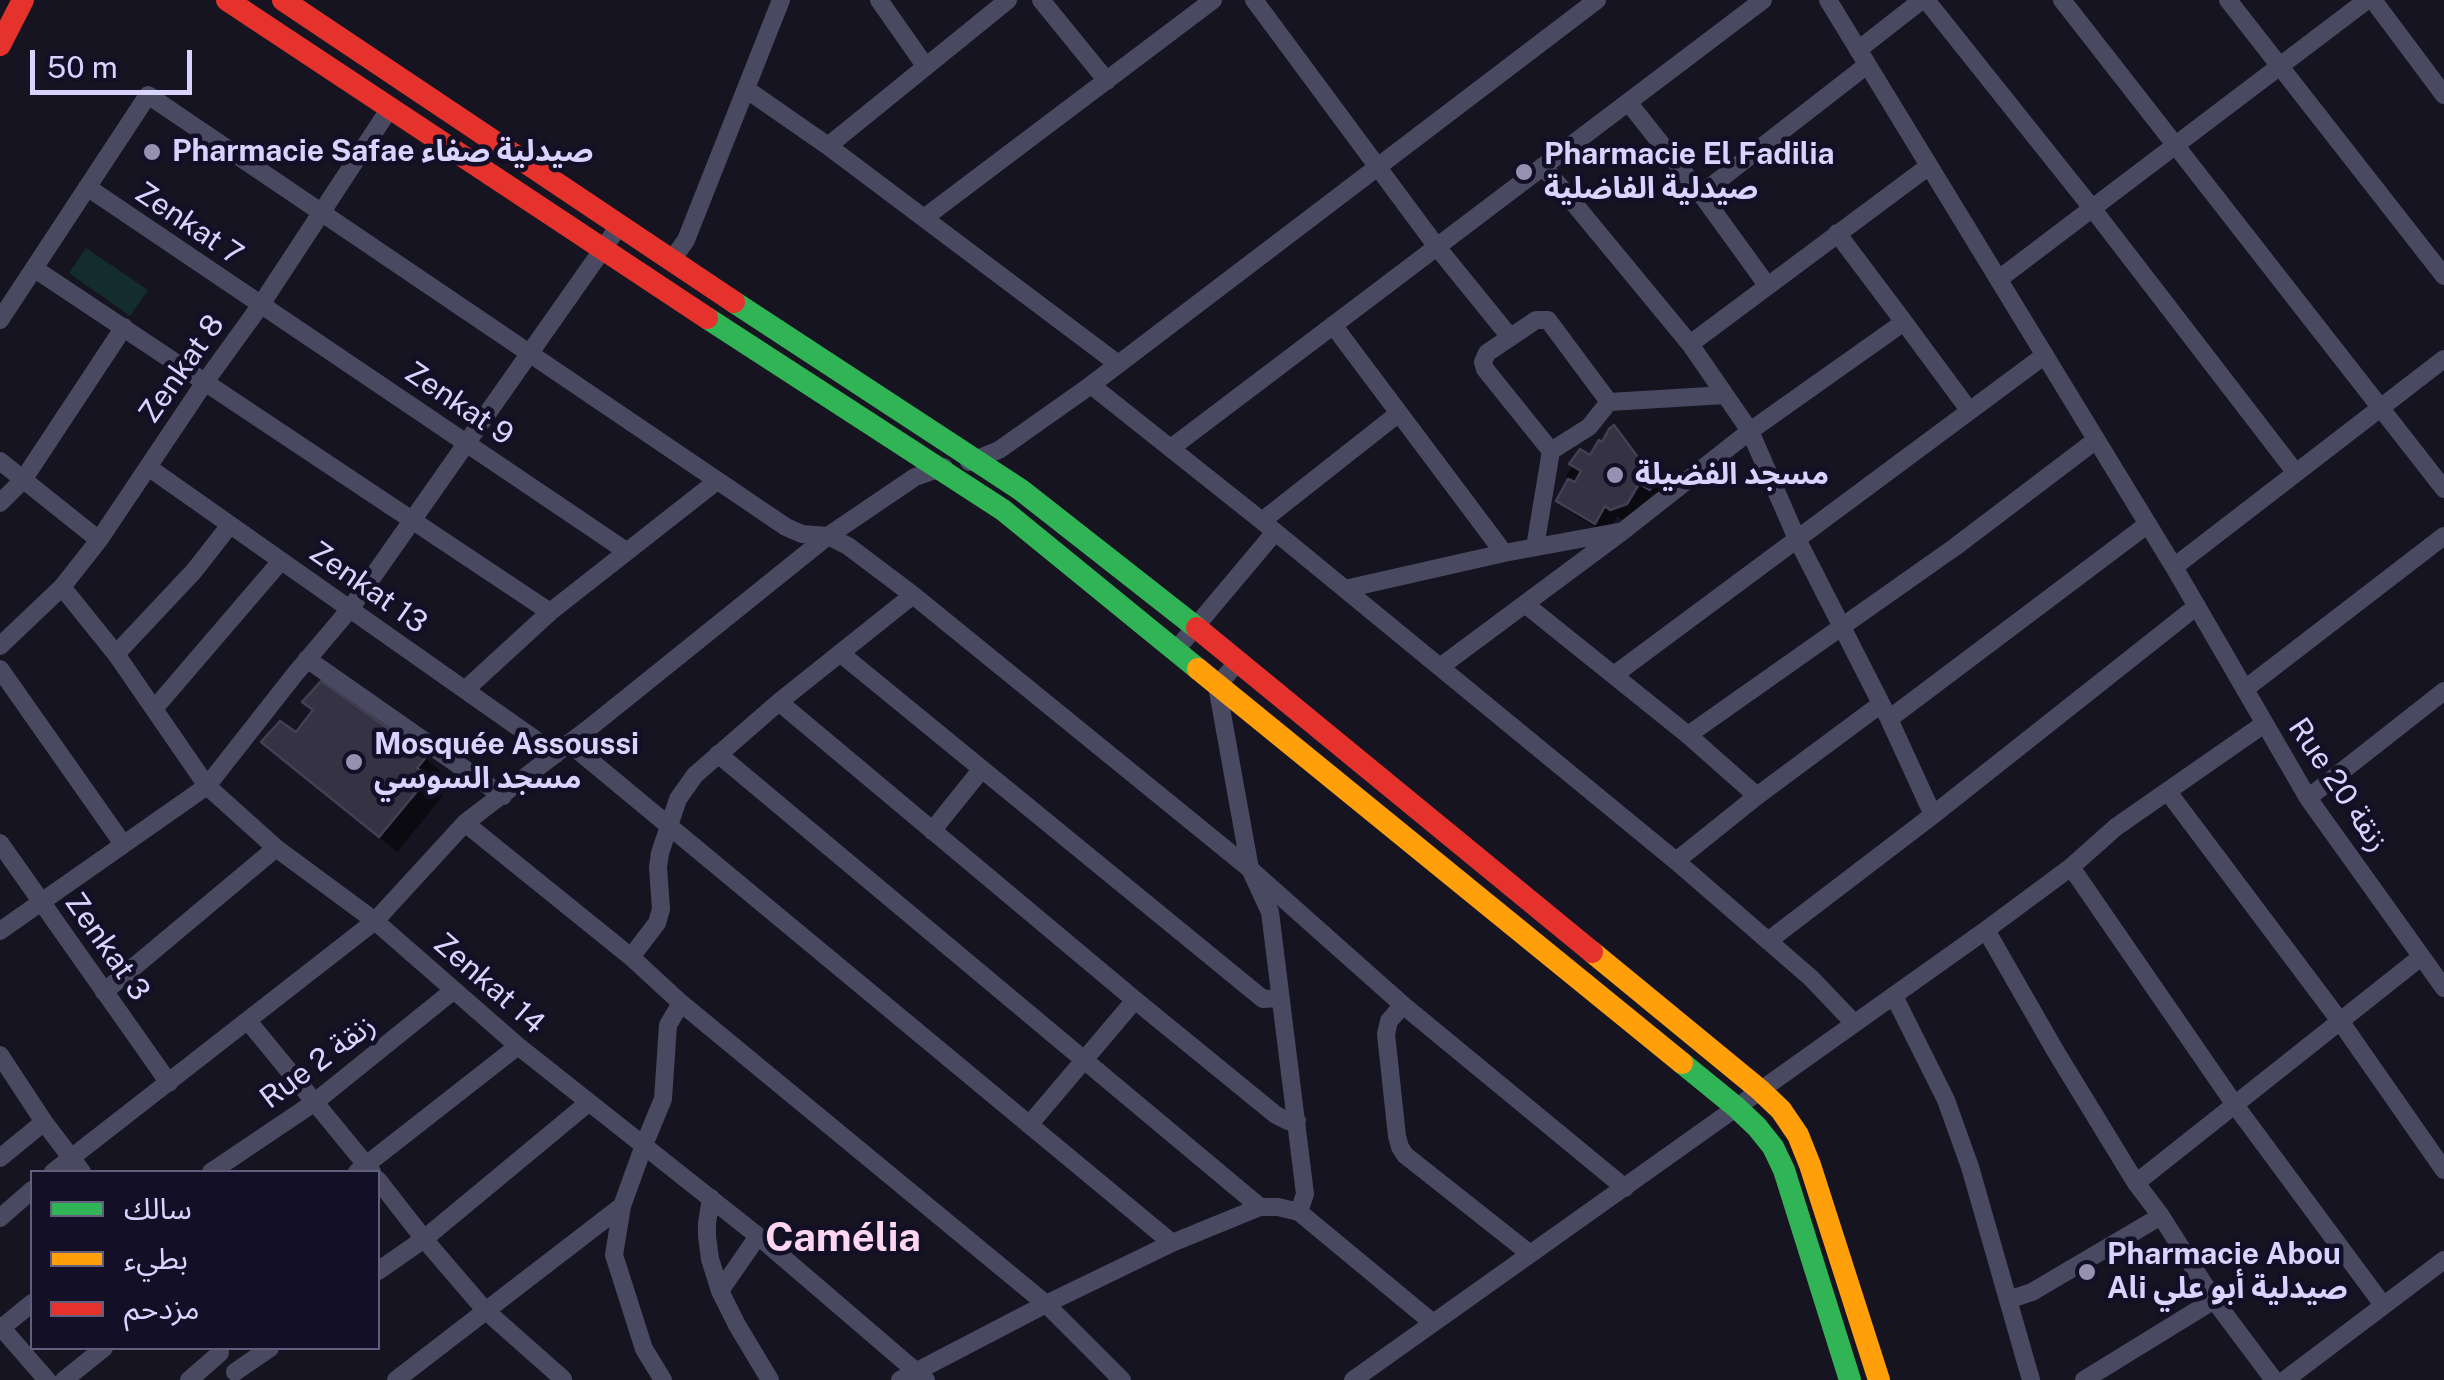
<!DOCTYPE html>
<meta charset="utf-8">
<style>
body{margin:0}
#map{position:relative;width:2444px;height:1380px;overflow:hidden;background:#161421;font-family:"Public Sans","Noto Sans Arabic",sans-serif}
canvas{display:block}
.legend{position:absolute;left:30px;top:1170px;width:350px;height:180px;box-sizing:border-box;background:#130f26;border:2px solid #625e7d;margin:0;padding:12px 18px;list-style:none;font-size:30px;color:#d9d4ff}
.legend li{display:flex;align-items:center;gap:20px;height:50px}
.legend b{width:50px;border:2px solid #625e7d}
.scale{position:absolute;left:30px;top:50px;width:162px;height:45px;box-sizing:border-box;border:5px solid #d9d4ff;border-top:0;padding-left:12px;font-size:30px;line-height:35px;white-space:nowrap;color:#d9d4ff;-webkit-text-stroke:8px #130f26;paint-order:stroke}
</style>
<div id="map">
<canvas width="2444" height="1380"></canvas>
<ul class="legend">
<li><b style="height:12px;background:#30b455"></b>سالك</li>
<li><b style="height:12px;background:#ff9f0a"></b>بطيء</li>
<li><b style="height:12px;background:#e5322d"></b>مزدحم</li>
</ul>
<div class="scale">50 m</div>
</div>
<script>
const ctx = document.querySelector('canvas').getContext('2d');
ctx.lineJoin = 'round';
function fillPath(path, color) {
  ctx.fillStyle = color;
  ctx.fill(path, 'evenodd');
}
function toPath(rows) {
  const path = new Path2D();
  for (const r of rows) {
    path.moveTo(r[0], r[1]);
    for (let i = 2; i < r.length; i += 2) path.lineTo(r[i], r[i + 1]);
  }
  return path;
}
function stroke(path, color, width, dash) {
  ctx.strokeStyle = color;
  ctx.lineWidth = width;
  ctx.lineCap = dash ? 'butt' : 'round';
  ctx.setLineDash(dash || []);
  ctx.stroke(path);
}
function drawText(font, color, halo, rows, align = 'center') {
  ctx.font = font + ' "Public Sans","Noto Sans Arabic",sans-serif';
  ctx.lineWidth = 9;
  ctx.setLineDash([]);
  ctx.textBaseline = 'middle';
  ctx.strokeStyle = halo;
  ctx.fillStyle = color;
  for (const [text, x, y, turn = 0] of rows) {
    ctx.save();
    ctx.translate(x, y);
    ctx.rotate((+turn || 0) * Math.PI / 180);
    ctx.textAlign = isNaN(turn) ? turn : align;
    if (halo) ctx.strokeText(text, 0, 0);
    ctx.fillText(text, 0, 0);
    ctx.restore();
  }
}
fillPath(toPath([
 [86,248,148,290,130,316,69,273]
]), '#132c2d');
fillPath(toPath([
 [1614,428,1626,440,1666,494,1663,501,1652,494,1639,516,1624,521,1617,516,1607,534,1571,513,1559,501,1570,480,1566,476,1581,452,1591,459],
 [296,736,425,758,439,770,441,774,432,785,443,796,397,852,281,758,265,742]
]), '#0007');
const building = toPath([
 [1614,425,1655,480,1650,490,1639,484,1627,504,1610,510,1605,506,1595,524,1556,501,1568,479,1575,482,1581,471,1569,464,1580,449,1590,455,1599,440,1602,442,1609,429,1614,425],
 [321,681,427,756,417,768,428,778,379,837,261,742,280,721,296,732,313,710,302,702,321,681]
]);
fillPath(building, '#343243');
stroke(building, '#433f54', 2.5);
stroke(toPath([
 [879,0,926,67],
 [1041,0,1107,81],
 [1254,0,1437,247,1510,337],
 [1828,0,2174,567,2308,798,2444,988],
 [1926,0,2092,208,2296,473],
 [2062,0,2444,489],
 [2228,0,2444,276],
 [2373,0,2444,95],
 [1858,50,1922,0],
 [746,89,828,146,1118,364],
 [1628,102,1701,194,1767,285],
 [828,146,1008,0],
 [1543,166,1690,344,1750,431,1797,539,1889,719,1933,815],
 [87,187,626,551],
 [1701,194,1867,65],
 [924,218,1213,0],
 [672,260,686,240,781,0],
 [35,269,550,612],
 [1999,279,2367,0],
 [0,320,148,95,786,527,802,534,828,536,848,546,913,595,1250,869,1403,1005,1625,1188],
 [1904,322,1969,410],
 [1333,325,1504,553],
 [1690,344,1929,166],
 [1091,385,1262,521,1676,861,1811,978,1853,1022],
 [1171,448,1763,0],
 [1551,451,1485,369,1483,362,1487,353,1536,320,1548,320,1609,402],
 [0,461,99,540],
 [969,462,999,450,1091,385,1597,0],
 [148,467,556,754],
 [0,503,23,480,124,327],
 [1262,521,1399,413],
 [1535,547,1551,451,1589,427,1609,402,1725,395],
 [2174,567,2444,359],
 [62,587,116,654,207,786,276,848,375,921,518,1046,758,1236,926,1380],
 [1345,589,1504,553,1618,532],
 [1525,604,1688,735,1757,796],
 [0,646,62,587,99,540,205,382,260,306,390,108],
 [1175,651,1275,532],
 [840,653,1263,999,1280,998],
 [116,654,194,571,230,525],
 [307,659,503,796],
 [1237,663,1217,686,1250,869,1270,912,1305,1194,1299,1212],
 [1440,667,1623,531,1750,431,1904,322,1837,233],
 [0,669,123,844],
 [1614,675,2045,355],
 [2245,689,2444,536],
 [465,690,550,612,717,481],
 [779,702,1135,1000,1276,1115,1288,1121,1297,1121],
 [154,709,281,561],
 [1889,719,2148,524],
 [1688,735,1955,547,2096,440],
 [569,743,1172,1243],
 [718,754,1260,1207],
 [2168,792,2340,1021,2444,1170],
 [2308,798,2444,691],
 [465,823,631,957,681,1003,1046,1304,1122,1380],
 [932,831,981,770],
 [0,843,169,1083],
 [1676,861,1757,796,1881,704],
 [2071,867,2235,1105,2383,1305],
 [1986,930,2056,1052,2136,1183,2161,1216,2214,1300,2274,1380],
 [0,931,207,786,295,674,350,609,619,226],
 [1768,941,1933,815,2197,606],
 [631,957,657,923,661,909,658,867,660,853,678,799,695,775,779,702,913,595],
 [104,992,276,848],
 [1894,996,1946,1100,1970,1167,2031,1380],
 [1403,1005,1389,1021,1386,1034,1397,1136,1400,1147,1405,1155,1529,1253],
 [248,1021,372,1172],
 [0,1055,44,1122,82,1172],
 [1029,1125,1135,1000],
 [0,1158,44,1122],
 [53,1172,375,921,465,823,588,729,828,536,915,477,944,467],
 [211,1172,315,1102,454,990],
 [357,1172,518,1046],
 [378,1180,424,1239,485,1310,563,1379],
 [2136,1183,2421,957],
 [711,1198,707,1223,707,1236,710,1259,720,1291,737,1325,770,1380],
 [0,1218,32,1190],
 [378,1271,424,1239,588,1103],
 [720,1291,758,1236],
 [2008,1300,2032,1292,2161,1216],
 [0,1326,47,1380],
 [0,1329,32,1303],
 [235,1372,270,1348],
 [64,1380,104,1348],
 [189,1380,220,1353],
 [396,1380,622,1206],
 [663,1380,644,1349,614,1255,622,1206,644,1145,663,1099,668,1025,681,1003],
 [900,1380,1046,1304,1172,1243,1260,1207,1278,1207,1299,1212,1433,1323],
 [1353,1380,1986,930,2071,867,2116,827,2264,724],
 [2084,1380,2214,1300],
 [2285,1380,2444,1260]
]), '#4a4962', 18);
stroke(toPath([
 [734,302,1021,490,1197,628],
 [707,318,1003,510,1198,669],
 [1682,1063,1736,1107,1757,1127,1773,1147,1784,1170,1850,1380]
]), '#30b455', 22);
stroke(toPath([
 [1198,669,1682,1063],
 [1592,952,1760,1090,1781,1110,1798,1135,1810,1165,1879,1380]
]), '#ff9f0a', 22);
stroke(toPath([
 [227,0,707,318],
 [283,0,734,302],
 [0,45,23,0],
 [1197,628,1592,952]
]), '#e5322d', 22);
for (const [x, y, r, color] of [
 [152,152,10,"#9591b1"],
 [1524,172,10,"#9591b1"],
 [1615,475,10,"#9591b1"],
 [354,762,10,"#9591b1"],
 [2087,1272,10,"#9591b1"]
]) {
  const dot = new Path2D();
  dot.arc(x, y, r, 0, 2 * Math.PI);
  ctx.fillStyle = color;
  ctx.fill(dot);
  stroke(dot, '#130f26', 4);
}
drawText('bold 30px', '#d9d4ff', '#130f26', [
 ["Pharmacie Safae صيدلية صفاء",172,152],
 ["Pharmacie El Fadilia",1544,155],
 ["صيدلية الفاضلية",1544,189],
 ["مسجد الفضيلة",1635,475],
 ["Mosquée Assoussi",374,745],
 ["مسجد السوسي",374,779],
 ["Pharmacie Abou",2107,1255],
 ["Ali صيدلية أبو علي",2107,1289]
], 'left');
drawText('30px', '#d9d4ff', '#130f26', [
 ["Zenkat 7",189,224,34],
 ["Zenkat 8",182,369,-55],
 ["Zenkat 9",459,404,34],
 ["Zenkat 13",368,588,35],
 ["Rue 20 زنقة",2338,785,56],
 ["Zenkat 3",107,947,55],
 ["Zenkat 14",489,984,41],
 ["Rue 2 زنقة",318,1062,-37]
]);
drawText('bold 40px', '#ffd6f0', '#130f26', [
 ["Camélia",843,1239]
]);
</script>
